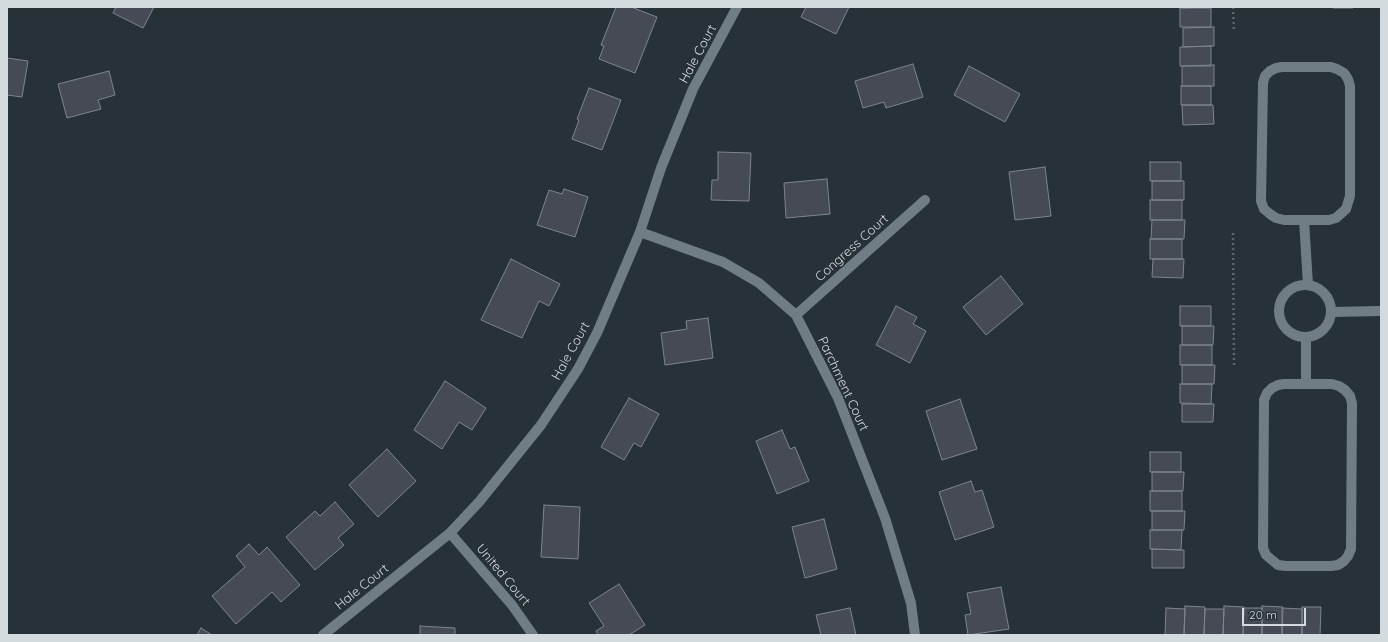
<!DOCTYPE html>
<style>
body{margin:0}
#map{position:relative;width:1388px;height:642px;overflow:hidden;background:#273138;font-family:Quicksand,sans-serif}
canvas{display:block}
.frame{position:absolute;inset:0;border:8px solid #d4dbdf;pointer-events:none}
.scale{position:absolute;left:1242px;top:608px;width:64px;height:18px;box-sizing:border-box;border:2px solid #d4dbdf;border-top:0;padding-left:5px;font-size:12px;line-height:14px;white-space:nowrap;color:#d4dbdf;-webkit-text-stroke:3px #273138;paint-order:stroke}
</style>
<div id="map">
<canvas width="1388" height="642"></canvas>
<div class="frame"></div>
<div class="scale">20 m</div>
</div>
<script>
const ctx = document.querySelector('canvas').getContext('2d');
ctx.lineJoin = 'round';
function fillPath(path, color) {
  ctx.fillStyle = color;
  ctx.fill(path, 'evenodd');
}
function toPath(rows) {
  const path = new Path2D();
  for (const r of rows) {
    if (r.length === 3) {
      path.moveTo(r[0] + r[2], r[1]);
      path.arc(r[0], r[1], r[2], 0, 2 * Math.PI);
      continue;
    }
    path.moveTo(r[0], r[1]);
    for (let i = 2; i < r.length; i += 2) path.lineTo(r[i], r[i + 1]);
  }
  return path;
}
function stroke(path, color, width, dash) {
  ctx.strokeStyle = color;
  ctx.lineWidth = width;
  ctx.lineCap = dash ? 'butt' : 'round';
  ctx.setLineDash(dash || []);
  ctx.stroke(path);
}
function drawText(font, color, halo, rows, align = 'center') {
  ctx.font = font + ' Quicksand,sans-serif';
  ctx.lineWidth = 3;
  ctx.setLineDash([]);
  ctx.textBaseline = 'middle';
  ctx.strokeStyle = halo;
  ctx.fillStyle = color;
  for (const [text, x, y, turn = 0] of rows) {
    ctx.save();
    ctx.translate(x, y);
    ctx.rotate((+turn || 0) * Math.PI / 180);
    ctx.textAlign = isNaN(turn) ? turn : align;
    if (halo) ctx.strokeText(text, 0, 0);
    ctx.fillText(text, 0, 0);
    ctx.restore();
  }
}
const building = toPath([
 [116,7,154,7,143,28,113,13,116,7],
 [616,7,631,7,657,17,635,73,599,59,604,46,601,45,616,7],
 [806,7,849,7,836,34,801,17,806,7],
 [1183,7,1213,7,1183,8,1183,7],
 [1333,7,1353,7,1353,8,1333,8,1333,7],
 [1180,8,1211,8,1211,27,1180,27,1180,8],
 [1214,27,1214,46,1183,47,1183,28,1214,27],
 [1211,46,1211,66,1180,66,1180,47,1211,46],
 [7,58,28,61,22,97,7,95,7,58],
 [913,64,923,97,886,108,884,102,863,108,855,81,913,64],
 [1214,65,1214,86,1182,86,1182,66,1214,65],
 [969,66,1020,94,1005,122,954,95,969,66],
 [109,71,115,95,98,100,101,109,67,118,58,84,109,71],
 [1181,86,1211,86,1211,105,1181,105,1181,86],
 [589,88,621,100,602,150,572,139,579,120,577,119,589,88],
 [1182,105,1213,105,1214,124,1183,125,1182,105],
 [718,152,751,153,749,201,711,200,712,180,718,180,718,152],
 [1150,162,1181,162,1181,181,1150,181,1150,162],
 [1045,167,1051,216,1015,220,1009,172,1045,167],
 [827,179,830,214,786,218,784,183,827,179],
 [1152,181,1184,181,1184,200,1152,200,1152,181],
 [564,189,588,197,575,237,537,225,549,190,562,194,564,189],
 [1150,200,1182,200,1182,220,1150,220,1150,200],
 [1152,220,1185,220,1184,239,1151,239,1152,220],
 [1150,239,1182,239,1182,259,1150,259,1150,239],
 [511,259,560,284,549,306,539,301,522,338,481,320,511,259],
 [1153,259,1184,259,1183,278,1152,277,1153,259],
 [1001,276,1023,304,986,335,963,307,1001,276],
 [896,306,917,317,913,324,926,331,910,363,876,345,896,306],
 [1180,306,1211,306,1211,326,1180,326,1180,306],
 [708,318,713,358,665,365,661,333,687,329,686,321,708,318],
 [1182,326,1214,326,1213,345,1182,345,1182,326],
 [1180,345,1212,345,1212,365,1180,365,1180,345],
 [1182,365,1215,365,1214,384,1182,384,1182,365],
 [445,381,486,408,472,430,459,422,442,449,414,430,445,381],
 [1180,384,1212,384,1211,404,1180,403,1180,384],
 [629,398,659,414,641,447,634,443,624,460,601,447,629,398],
 [960,399,977,449,942,460,926,411,960,399],
 [1182,404,1214,404,1213,422,1182,422,1182,404],
 [782,430,790,449,795,447,809,481,777,494,756,441,782,430],
 [387,449,416,481,378,517,349,485,387,449],
 [1150,452,1181,452,1181,472,1150,472,1150,452],
 [1152,472,1184,472,1183,491,1152,491,1152,472],
 [971,481,975,492,982,490,994,527,955,540,939,492,971,481],
 [1150,491,1182,491,1182,511,1150,511,1150,491],
 [335,502,354,524,338,538,344,545,315,570,286,537,315,511,320,516,335,502],
 [544,505,580,507,578,559,541,557,544,505],
 [1152,511,1185,511,1184,530,1152,530,1152,511],
 [824,519,837,569,805,578,792,527,824,519],
 [1150,530,1182,530,1181,550,1150,549,1150,530],
 [249,544,259,555,267,547,300,585,281,602,272,592,236,624,212,596,245,567,236,556,249,544],
 [1152,549,1184,550,1184,568,1152,568,1152,549],
 [619,584,645,625,629,635,598,635,596,631,604,626,589,603,619,584],
 [1001,587,1009,629,968,635,965,615,971,614,967,593,1001,587],
 [1185,606,1205,607,1204,635,1184,635,1185,606],
 [1224,606,1244,607,1243,635,1223,635,1224,606],
 [1262,606,1283,607,1282,635,1262,635,1262,606],
 [1302,607,1321,607,1320,635,1302,635,1302,607],
 [850,608,856,635,821,635,816,615,850,608],
 [1166,608,1185,609,1184,635,1165,635,1166,608],
 [1244,608,1262,608,1262,635,1243,635,1244,608],
 [1282,608,1302,609,1302,635,1282,635,1282,608],
 [1205,609,1224,609,1223,635,1204,635,1205,609],
 [420,626,455,628,455,635,420,635,420,626],
 [201,628,212,635,197,635,201,628]
]);
fillPath(building, '#454a55');
stroke(building, '#7e8590', 1);
stroke(toPath([
 [1233,7,1234,32],
 [1233,233,1234,366]
]), '#5d666c', 2.5, [2, 3]);
stroke(toPath([
 [1282,67,1331,67,1337,69,1344,73,1348,79,1350,86,1350,196,1346,209,1336,218,1329,220,1284,220,1276,218,1270,214,1264,209,1261,201,1263,83,1265,76,1270,71,1276,68,1282,67],
 [1304,220,1308,285],
 [640,232,723,262,759,283,796,315,838,398,885,518,911,603,915,635],
 [1305,311,26],
 [1331,312,1381,311],
 [796,315,925,200],
 [1284,384,1332,384,1339,386,1345,390,1350,396,1352,403,1351,549,1348,556,1344,561,1338,565,1331,566,1286,566,1278,565,1266,555,1263,548,1264,400,1267,393,1272,388,1278,385,1284,384],
 [1306,384,1306,337],
 [450,533,512,605,533,635],
 [323,635,450,533,479,502,541,425,578,369,597,333,640,232,661,168,693,89,737,7]
]), '#717d85', 10);
drawText('13px', '#d4dbdf', '#273138', [
 ["Hale Court",698,54,-62],
 ["Congress Court",852,248,-42],
 ["Hale Court",571,351,-61],
 ["Parchment Court",843,384,65],
 ["United Court",503,575,50],
 ["Hale Court",362,587,-39]
]);
</script>
